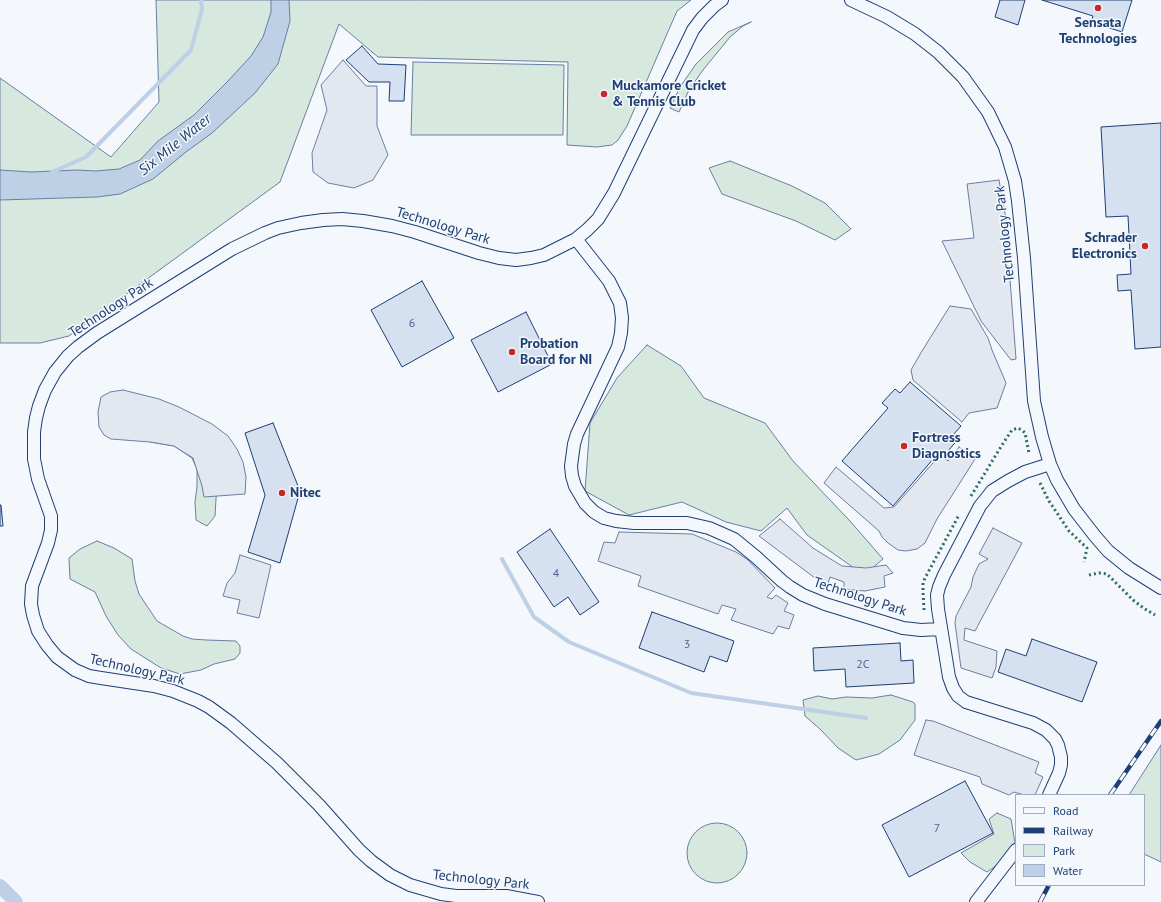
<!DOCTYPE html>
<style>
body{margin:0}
#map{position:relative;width:1161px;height:902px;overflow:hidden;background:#f4f7fb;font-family:"PT Sans",sans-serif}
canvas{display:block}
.legend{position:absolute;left:1015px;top:794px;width:130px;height:92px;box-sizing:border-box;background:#f4f7fb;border:1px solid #9eadc5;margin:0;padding:5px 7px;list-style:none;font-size:12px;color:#1d3f73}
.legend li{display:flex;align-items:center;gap:8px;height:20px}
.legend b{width:20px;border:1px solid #9eadc5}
</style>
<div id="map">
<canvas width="1161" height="902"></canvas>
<ul class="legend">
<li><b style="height:5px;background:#f4f7fb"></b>Road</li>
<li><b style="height:5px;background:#1d3f73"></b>Railway</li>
<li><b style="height:11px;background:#d7e8df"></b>Park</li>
<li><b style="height:11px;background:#bed0e5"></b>Water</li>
</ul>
</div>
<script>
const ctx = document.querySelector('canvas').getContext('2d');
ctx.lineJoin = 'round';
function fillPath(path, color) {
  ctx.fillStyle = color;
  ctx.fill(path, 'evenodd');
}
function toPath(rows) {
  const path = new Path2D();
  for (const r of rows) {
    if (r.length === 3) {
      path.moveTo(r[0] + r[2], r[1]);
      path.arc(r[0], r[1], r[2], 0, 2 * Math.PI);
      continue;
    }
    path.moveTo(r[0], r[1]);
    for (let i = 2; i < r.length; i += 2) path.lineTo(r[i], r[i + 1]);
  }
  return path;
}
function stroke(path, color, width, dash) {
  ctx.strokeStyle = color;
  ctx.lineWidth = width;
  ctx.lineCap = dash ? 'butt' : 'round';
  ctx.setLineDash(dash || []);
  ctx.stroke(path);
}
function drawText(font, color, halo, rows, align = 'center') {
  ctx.font = font + ' "PT Sans",sans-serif';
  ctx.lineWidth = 3;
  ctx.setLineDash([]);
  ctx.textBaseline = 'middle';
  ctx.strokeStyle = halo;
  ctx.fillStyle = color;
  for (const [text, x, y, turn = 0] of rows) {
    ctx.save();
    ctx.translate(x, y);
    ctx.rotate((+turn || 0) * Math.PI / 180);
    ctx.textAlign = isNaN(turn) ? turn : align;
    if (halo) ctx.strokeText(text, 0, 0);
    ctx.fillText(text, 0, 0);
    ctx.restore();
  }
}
const green = toPath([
 [156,0,691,0,677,11,627,126,618,140,612,145,597,147,567,145,568,62,378,57,339,24,280,182,69,336,40,343,0,343,0,78,111,157,159,102,156,0],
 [751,22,743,26,730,37,703,70,689,90,679,112,670,108,680,87,696,64,728,32,751,22],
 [413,62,564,65,563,135,411,135,413,62],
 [730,161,792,186,825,203,851,229,835,240,796,221,722,194,709,168,730,161],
 [647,345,681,366,704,398,765,423,793,461,850,521,883,559,864,575,807,535,787,508,761,531,726,522,682,502,629,515,585,491,590,423,617,378,647,345],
 [168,428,217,482,215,516,207,526,196,520,195,502,197,487,197,469,192,458,174,446,150,442,168,428],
 [97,541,114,548,132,559,135,581,139,594,157,621,183,636,192,639,206,640,236,641,240,646,240,653,235,659,214,664,201,670,180,674,161,668,131,649,118,635,106,616,95,592,70,579,69,558,80,549,97,541],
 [891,695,913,702,915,704,915,720,900,740,879,754,856,760,838,748,821,730,805,716,803,700,818,696,832,699,846,697,872,698,891,695],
 [1161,745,1161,862,1144,854,1144,795,1129,795,1161,745],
 [997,813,1011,819,1015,843,1003,861,987,872,970,862,961,853,994,834,989,819,997,813],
 [717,853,30]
]);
fillPath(green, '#d7e8df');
stroke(green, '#687fa3', 1);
const parking = toPath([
 [343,60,366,86,377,86,377,126,388,155,373,180,354,188,328,183,313,172,312,153,327,110,321,85,343,60],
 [999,180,1006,219,1007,262,1010,279,1016,359,1011,360,981,321,942,241,974,238,967,184,999,180],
 [950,306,971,309,988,338,992,350,1006,383,997,408,969,413,962,422,913,380,911,370,922,351,950,306],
 [123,390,159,399,179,407,212,424,228,436,237,449,243,462,246,477,245,494,204,497,202,486,193,458,174,446,150,442,111,439,104,435,99,427,98,412,101,397,110,392,123,390],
 [959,447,975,459,937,519,925,543,917,549,906,551,898,550,888,543,882,537,879,531,824,483,836,467,884,508,894,507,940,455,948,461,959,447],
 [780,519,813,548,842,566,866,568,886,565,893,573,884,576,885,587,865,591,844,589,844,582,830,577,827,587,759,536,780,519],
 [993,528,1022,543,975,631,965,628,964,640,997,651,996,667,992,678,961,668,955,623,956,616,971,587,973,577,979,564,988,559,979,554,993,528],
 [619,532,692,534,736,552,748,560,775,588,767,597,772,599,776,595,788,603,784,611,794,615,789,629,778,626,773,634,731,620,736,609,722,605,718,614,638,586,641,576,598,561,604,542,615,543,619,532],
 [240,555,271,565,259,618,237,613,240,600,223,596,227,583,235,573,240,555],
 [926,720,933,721,1039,762,1035,773,1043,777,1035,795,1024,795,1014,792,1009,795,982,784,980,777,914,755,926,720]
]);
fillPath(parking, '#e3e8f0');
stroke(parking, '#687fa3', 1);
const water = toPath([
 [271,0,289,0,290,21,278,64,255,93,212,133,186,152,153,179,120,194,97,197,0,200,0,170,31,172,77,170,96,171,119,169,140,160,158,141,194,115,228,81,251,56,263,37,271,12,271,0]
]);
fillPath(water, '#bed0e5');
stroke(water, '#687fa3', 1);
stroke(toPath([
 [52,172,86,157,191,50,202,9,201,0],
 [502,559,534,617,569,642,691,693,866,718]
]), '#bed0e5', 4);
stroke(toPath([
 [0,886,16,902]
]), '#bed0e5', 14);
const building = toPath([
 [1000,0,1025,0,1018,25,995,17,1000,0],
 [1042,0,1132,0,1122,32,1091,22,1093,16,1042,0],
 [362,46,378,64,406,65,404,101,389,101,390,82,369,82,346,60,362,46],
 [1161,123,1161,347,1135,349,1131,290,1118,291,1117,275,1131,274,1128,216,1106,217,1101,127,1161,123],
 [422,281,454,338,402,367,371,310,422,281],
 [526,312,552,364,498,392,471,340,526,312],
 [910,382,961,426,953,435,958,439,944,456,939,452,893,506,842,461,888,408,882,403,895,389,900,393,910,382],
 [273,423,300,491,280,563,248,552,265,495,245,433,273,423],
 [0,505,1,505,3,526,0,526,0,505],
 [550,529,599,602,580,615,568,597,554,607,517,552,550,529],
 [652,612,734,641,727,662,710,656,704,672,639,648,652,612],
 [1032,639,1097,662,1082,702,998,672,1006,649,1026,656,1032,639],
 [900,643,901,661,913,660,914,683,846,687,845,669,814,671,813,648,900,643],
 [965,781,993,833,909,877,882,825,965,781]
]);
fillPath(building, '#d5e0f0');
stroke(building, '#1d3f73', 1);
const street = toPath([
 [851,0,887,17,915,34,938,52,963,77,988,112,1005,147,1015,181,1018,201,1024,258,1034,401,1042,437,1050,464,1057,480,1074,509,1095,536,1108,551,1129,568,1161,588],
 [576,239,609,281,620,303,622,318,621,333,618,347,577,434,574,444,571,466,572,476,575,486,585,503,594,512,604,518,616,521,634,523,687,523,709,528,734,539,756,557,782,581,790,587,803,595,825,604,903,628,921,630,941,629],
 [1049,795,1059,773,1061,765,1061,757,1058,745,1055,739,1046,730,1033,723,966,702,958,696,953,688,949,677,938,609,937,595,939,587,944,575,980,506,992,491,1008,481,1025,472,1050,464],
 [538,902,506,896,456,896,441,894,410,885,390,875,371,861,359,850,319,805,277,763,231,723,209,707,198,701,173,691,154,686,101,678,89,676,75,670,57,657,47,645,38,631,33,615,31,604,32,586,48,543,51,530,51,516,38,479,34,459,34,432,36,418,39,406,45,390,55,372,68,356,78,347,97,333,232,249,265,233,278,228,301,223,323,220,342,219,363,221,392,226,415,232,479,253,499,258,516,260,531,258,544,255,576,239,587,230,598,219,614,193,693,30,702,18,714,6,722,0],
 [976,902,1016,850]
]);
stroke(street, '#1d3f73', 14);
stroke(street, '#f4f7fb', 12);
const rail = toPath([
 [1110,795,1161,721],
 [1040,902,1049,885]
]);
stroke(rail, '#1d3f73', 4.5);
stroke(rail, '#f4f7fb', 3, [9]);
stroke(toPath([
 [1040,483,1049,501,1069,531,1087,548,1084,562],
 [971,496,1002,445,1012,430,1018,428,1023,431,1025,433,1029,453],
 [1089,575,1099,573,1107,574,1133,600,1145,609,1155,615],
 [924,610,923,592,923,583,925,578,959,515]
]), '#2c6c60', 3, [2, 3]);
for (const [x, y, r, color] of [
 [1098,8,4,"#c62828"],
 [604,94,4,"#c62828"],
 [1145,246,4,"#c62828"],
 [512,352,4,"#c62828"],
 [904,446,4,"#c62828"],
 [282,493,4,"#c62828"]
]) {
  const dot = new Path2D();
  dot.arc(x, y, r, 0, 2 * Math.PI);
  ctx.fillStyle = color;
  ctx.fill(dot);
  stroke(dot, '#f4f7fb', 1.5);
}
drawText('12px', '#4b6792', null, [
 ["6",412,324],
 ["4",556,574],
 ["3",687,645],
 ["2C",863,665],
 ["7",937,829]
]);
drawText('bold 14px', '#1d3f73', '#f4f7fb', [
 ["Sensata",1098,23,"center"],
 ["Technologies",1098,39,"center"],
 ["Muckamore Cricket",612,86],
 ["& Tennis Club",612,102],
 ["Schrader",1137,238,"right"],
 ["Electronics",1137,254,"right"],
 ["Probation",520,344],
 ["Board for NI",520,360],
 ["Fortress",912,438],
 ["Diagnostics",912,454],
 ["Nitec",290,493]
], 'left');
drawText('14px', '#1d3f73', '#f4f7fb', [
 ["Technology Park",443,226,17],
 ["Technology Park",1005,234,-96],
 ["Technology Park",111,308,-33],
 ["Technology Park",860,597,18],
 ["Technology Park",137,670,13],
 ["Technology Park",481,880,6]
]);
drawText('italic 15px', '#1d3f73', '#f4f7fb', [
 ["Six Mile Water",175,145,-39]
]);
</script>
